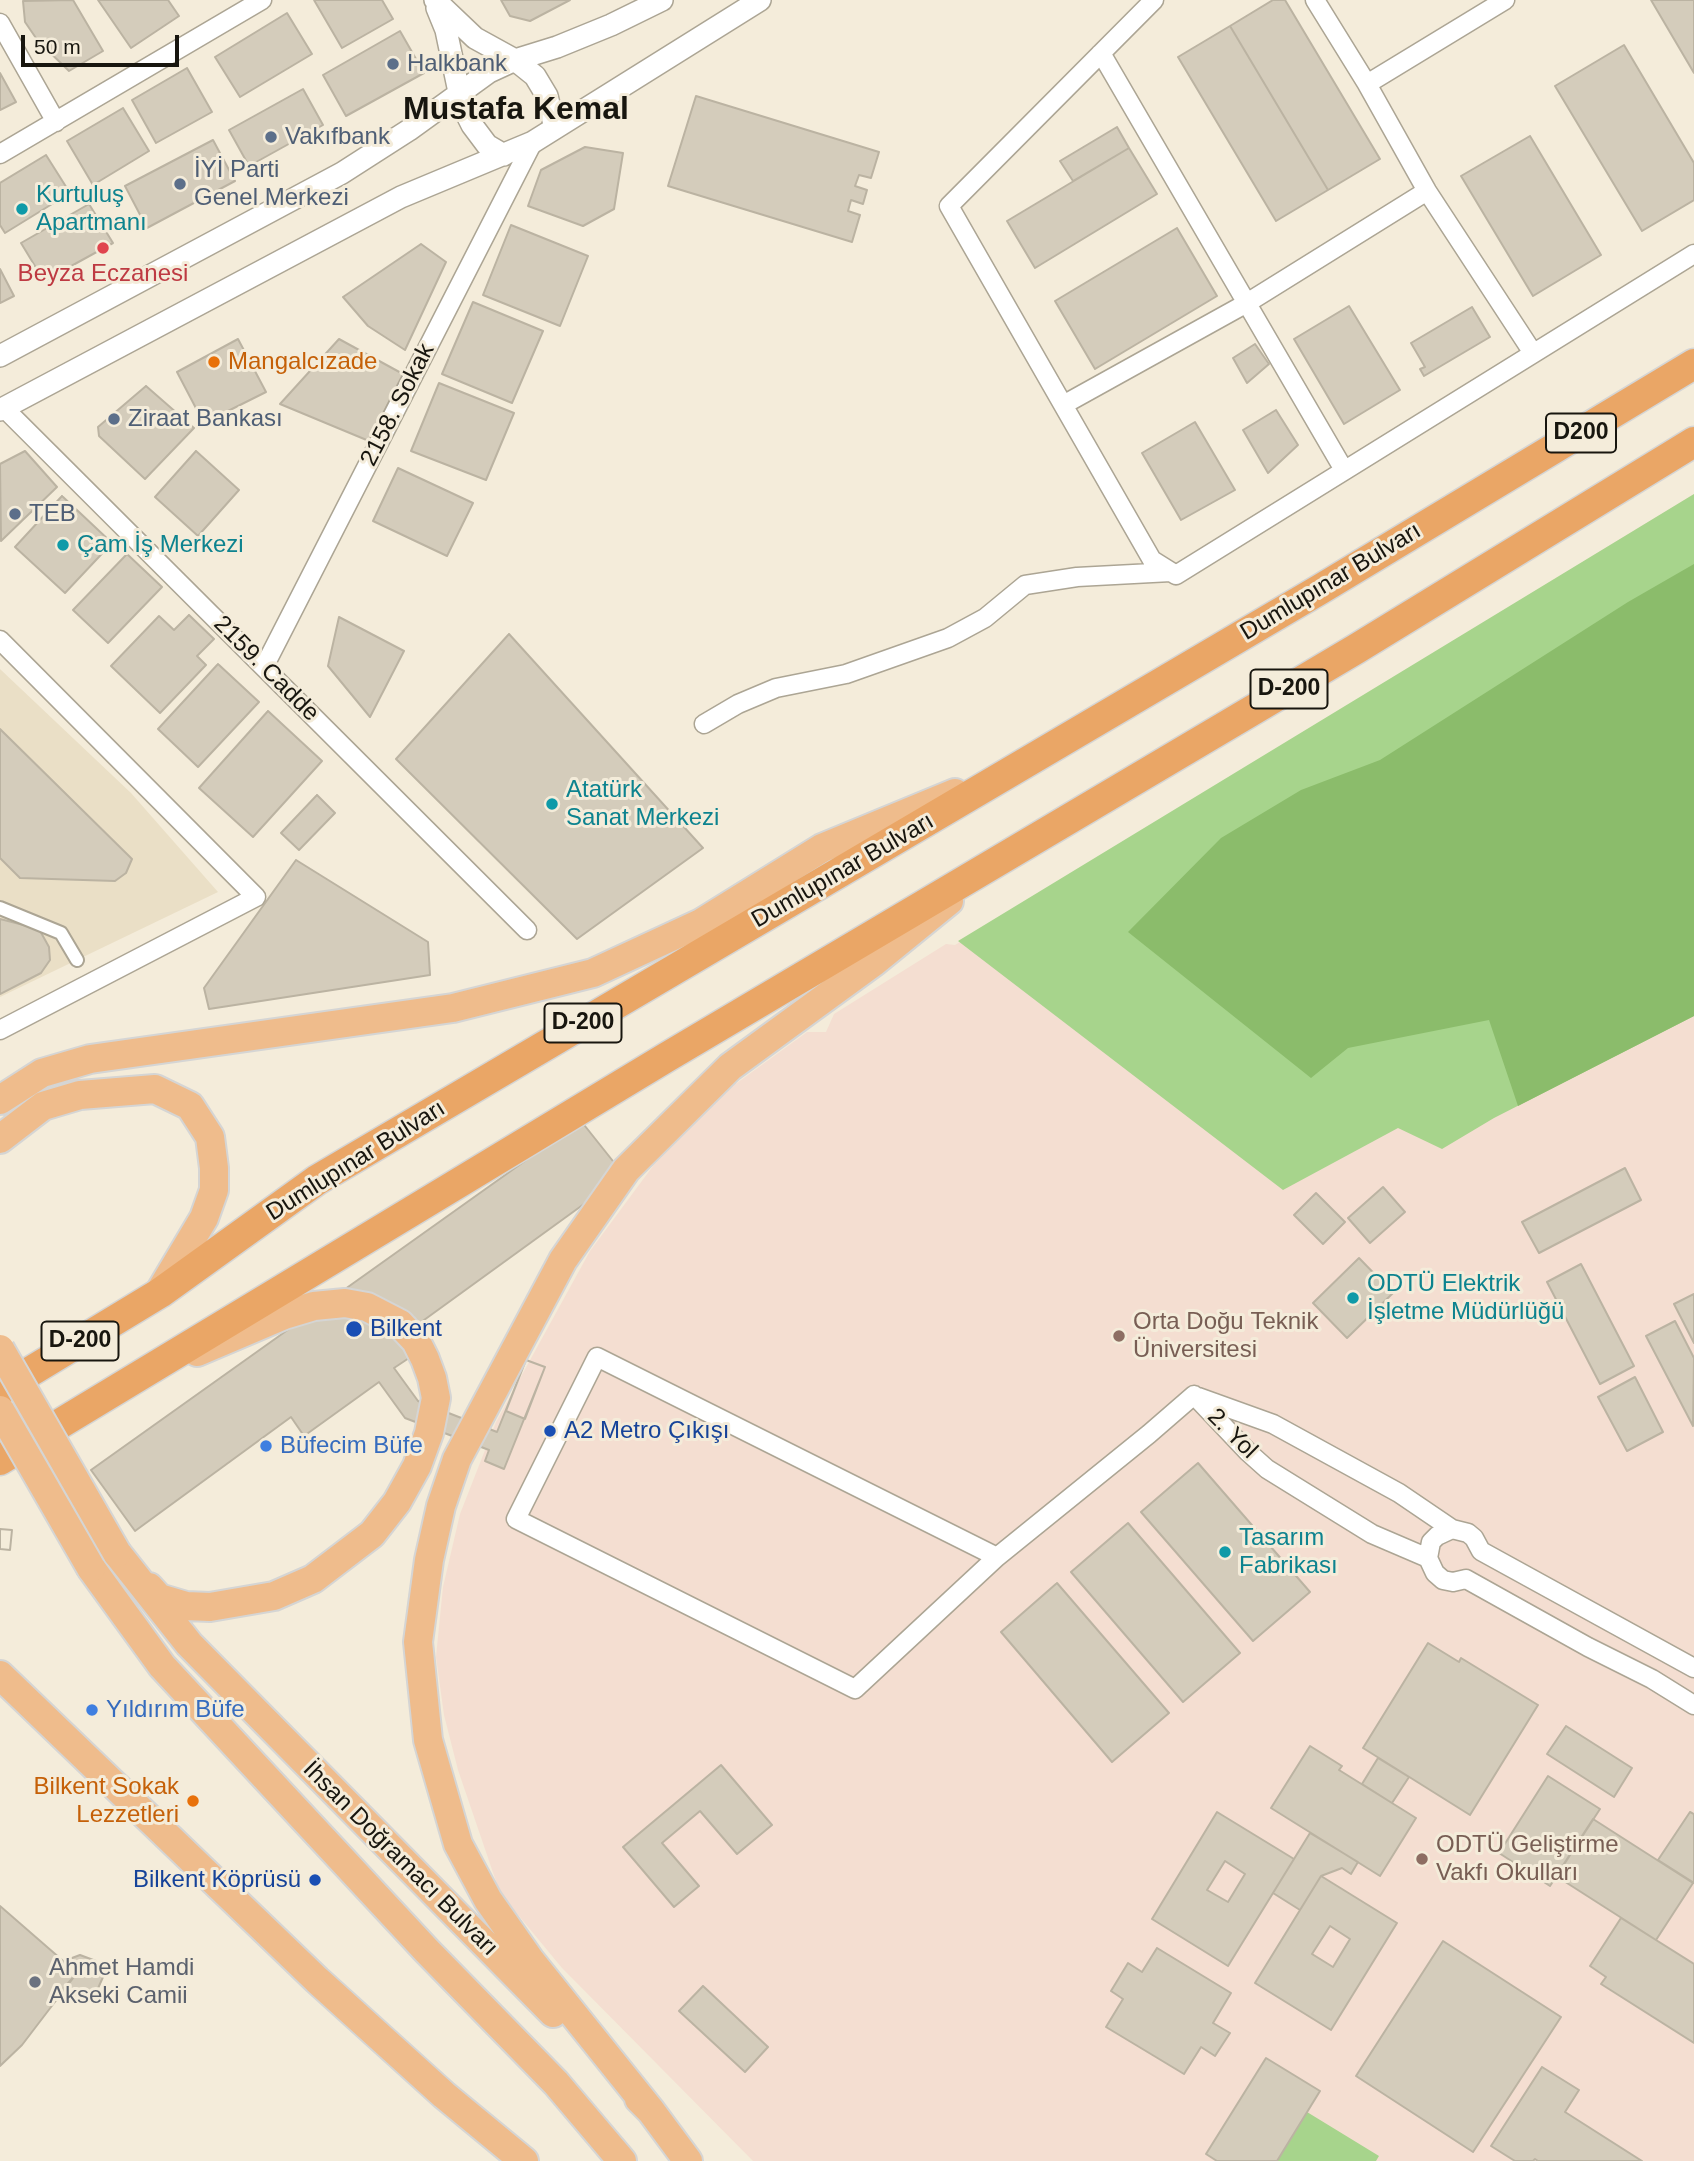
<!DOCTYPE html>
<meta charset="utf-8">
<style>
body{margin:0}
#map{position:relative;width:1694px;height:2161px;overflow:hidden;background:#f4ecda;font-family:Helvetica,sans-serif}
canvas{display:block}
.scale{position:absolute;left:21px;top:35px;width:158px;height:32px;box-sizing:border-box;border:4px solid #18160f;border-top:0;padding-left:9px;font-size:21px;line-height:24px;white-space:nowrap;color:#18160f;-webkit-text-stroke:5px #f4ecda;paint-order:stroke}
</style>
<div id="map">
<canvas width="1694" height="2161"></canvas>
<div class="scale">50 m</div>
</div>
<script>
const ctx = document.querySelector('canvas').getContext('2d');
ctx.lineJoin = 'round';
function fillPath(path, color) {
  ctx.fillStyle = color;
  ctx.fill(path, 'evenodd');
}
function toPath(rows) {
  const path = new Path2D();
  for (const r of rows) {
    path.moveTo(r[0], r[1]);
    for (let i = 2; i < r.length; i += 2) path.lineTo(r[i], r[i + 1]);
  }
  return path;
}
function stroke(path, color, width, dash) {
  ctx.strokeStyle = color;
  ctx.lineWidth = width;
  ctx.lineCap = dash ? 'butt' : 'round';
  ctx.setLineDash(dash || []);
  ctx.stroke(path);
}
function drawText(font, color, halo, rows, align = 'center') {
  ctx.font = font + ' Helvetica,sans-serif';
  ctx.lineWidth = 6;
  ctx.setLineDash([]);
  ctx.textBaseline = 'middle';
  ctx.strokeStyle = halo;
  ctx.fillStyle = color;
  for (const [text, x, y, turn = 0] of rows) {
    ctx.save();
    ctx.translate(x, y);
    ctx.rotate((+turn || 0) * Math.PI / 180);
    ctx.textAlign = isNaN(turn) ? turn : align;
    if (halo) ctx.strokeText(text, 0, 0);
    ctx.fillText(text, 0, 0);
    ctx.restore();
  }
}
fillPath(toPath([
 [0,669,131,793,218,892,0,997]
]), '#eadfc6');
fillPath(toPath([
 [1694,494,1694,2161,753,2161,562,1968,500,1893,458,1770,444,1715,436,1657,443,1587,460,1514,496,1422,590,1251,653,1166,719,1096,807,1032,826,1032,834,1014,946,944,955,945]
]), '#f4ded1');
fillPath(toPath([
 [1694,494,1694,1016,1494,1118,1442,1149,1398,1128,1283,1190,958,941],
 [1307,2112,1379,2156,1376,2161,1277,2161]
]), '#a7d48c');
fillPath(toPath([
 [1694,564,1694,1016,1518,1106,1489,1020,1348,1048,1311,1078,1128,932,1221,838,1301,790,1380,760,1628,602]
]), '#8bbc6b');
const building = toPath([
 [73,0,103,51,69,71,38,41,25,22,23,1,73,0],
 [98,0,168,0,179,16,131,48,98,0],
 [314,0,382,0,393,19,342,48,314,0],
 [501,0,570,0,530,21,510,16,501,0],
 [1273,0,1285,0,1380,159,1328,190,1230,26,1273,0],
 [1651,0,1694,0,1694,73,1651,0],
 [287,13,312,54,240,97,215,57,287,13],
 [1230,26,1328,190,1276,221,1178,57,1230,26],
 [400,31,424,73,346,116,323,75,400,31],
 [1624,45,1694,163,1694,200,1642,231,1555,86,1624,45],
 [187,68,212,112,156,143,132,100,187,68],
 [0,73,16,102,0,110,0,73],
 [303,89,323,125,249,166,229,130,303,89],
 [696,96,879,152,871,178,859,175,855,186,867,190,863,204,851,200,848,211,860,215,852,242,668,186,696,96],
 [123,108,149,151,93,185,67,141,123,108],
 [1117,127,1129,148,1073,181,1060,161,1117,127],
 [1530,136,1601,255,1533,296,1461,176,1530,136],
 [213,140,235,181,147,228,125,186,213,140],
 [585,147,623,153,614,209,583,226,528,206,541,170,585,147],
 [1129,148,1157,194,1035,268,1007,221,1129,148],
 [46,155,70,193,5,233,0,225,0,183,46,155],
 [89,204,113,243,44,281,21,243,89,204],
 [511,225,588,256,560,326,483,295,511,225],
 [1177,228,1217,296,1095,369,1055,301,1177,228],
 [421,244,446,262,405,350,368,326,343,297,421,244],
 [0,269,14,296,0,303,0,269],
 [473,302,543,331,512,403,442,374,473,302],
 [1349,306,1400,390,1344,424,1294,339,1349,306],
 [1472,307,1490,337,1424,376,1420,369,1425,367,1411,343,1472,307],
 [238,339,266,392,208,421,199,414,177,372,238,339],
 [339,339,403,374,369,441,280,404,339,339],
 [1255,344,1269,364,1247,383,1233,358,1255,344],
 [439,383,514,413,486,480,411,451,439,383],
 [146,386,194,428,145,479,99,436,98,427,146,386],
 [1276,410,1298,445,1268,473,1243,430,1276,410],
 [1195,422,1235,490,1181,520,1142,453,1195,422],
 [25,451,57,487,1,541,0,464,25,451],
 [196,451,239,490,198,536,155,497,196,451],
 [398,468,473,503,447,556,373,521,398,468],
 [62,496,112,543,65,593,15,547,62,496],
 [127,554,162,587,108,643,73,610,127,554],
 [189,615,214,639,197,656,206,665,160,713,111,666,159,616,174,630,189,615],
 [339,617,404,651,370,717,328,666,339,617],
 [509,634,703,848,577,939,396,759,509,634],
 [218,664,259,702,198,767,158,729,218,664],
 [268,711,322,761,253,837,199,788,268,711],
 [0,729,132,859,126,873,115,881,20,878,0,858,0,729],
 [317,795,335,813,299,850,281,833,317,795],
 [296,860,428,942,430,975,209,1009,204,988,296,860],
 [0,919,39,929,49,947,50,960,41,973,0,994,0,919],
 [581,1121,624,1175,402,1336,415,1354,394,1368,418,1401,497,1432,526,1360,545,1367,504,1469,485,1461,489,1450,405,1418,379,1382,304,1436,291,1417,135,1531,91,1470,581,1121],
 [1625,1168,1641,1200,1539,1253,1522,1222,1625,1168],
 [1383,1187,1405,1212,1370,1243,1348,1218,1383,1187],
 [1316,1193,1345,1222,1323,1244,1294,1215,1316,1193],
 [1359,1258,1393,1293,1347,1338,1313,1303,1359,1258],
 [1581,1264,1634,1366,1600,1384,1547,1282,1581,1264],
 [1694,1294,1694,1343,1674,1304,1694,1294],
 [1675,1321,1694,1358,1693,1426,1646,1336,1675,1321],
 [526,1360,545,1367,525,1419,506,1411,526,1360],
 [1635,1377,1663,1432,1627,1451,1598,1397,1635,1377],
 [1198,1463,1310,1592,1253,1641,1141,1512,1198,1463],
 [1128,1523,1240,1653,1183,1702,1071,1572,1128,1523],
 [0,1529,12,1530,10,1550,0,1549,0,1529],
 [0,1529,12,1530,10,1550,0,1549,0,1529],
 [1057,1583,1169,1713,1112,1762,1001,1632,1057,1583],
 [1428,1643,1459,1662,1461,1658,1538,1705,1470,1815,1363,1748,1428,1643],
 [1566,1726,1632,1768,1614,1797,1547,1754,1566,1726],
 [1310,1746,1342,1766,1339,1770,1416,1818,1380,1876,1271,1808,1310,1746],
 [1378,1758,1409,1777,1392,1803,1362,1784,1378,1758],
 [721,1765,772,1825,737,1854,700,1811,662,1843,699,1886,674,1907,623,1847,721,1765],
 [1548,1776,1600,1809,1550,1886,1499,1853,1548,1776],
 [1217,1812,1294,1859,1228,1966,1152,1919,1217,1812],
 [1225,1861,1245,1874,1228,1902,1207,1890,1225,1861],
 [1690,1812,1694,1814,1694,1883,1658,1860,1690,1812],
 [1593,1819,1693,1883,1656,1940,1556,1876,1593,1819],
 [1310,1833,1358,1862,1351,1874,1342,1868,1321,1876,1300,1910,1273,1893,1310,1833],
 [1321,1876,1397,1923,1331,2030,1255,1983,1321,1876],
 [1330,1926,1350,1939,1333,1967,1312,1954,1330,1926],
 [0,1906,77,1973,22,2045,0,2066,0,1906],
 [1621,1918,1694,1964,1694,2043,1601,1984,1606,1977,1590,1966,1621,1918],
 [1443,1941,1561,2017,1473,2152,1356,2076,1443,1941],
 [1157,1948,1231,1993,1213,2023,1230,2033,1215,2056,1201,2047,1184,2074,1106,2027,1123,1999,1111,1991,1128,1963,1142,1972,1157,1948],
 [80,1955,96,1961,103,1977,96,1993,80,2000,69,1997,62,1990,77,1973,64,1961,80,1955],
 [703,1986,768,2047,745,2072,679,2011,703,1986],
 [1266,2058,1320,2091,1277,2161,1217,2161,1206,2154,1266,2058],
 [1542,2067,1579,2090,1565,2112,1642,2161,1538,2161,1535,2159,1533,2161,1515,2161,1491,2146,1542,2067]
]);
fillPath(building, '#d4ccbb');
stroke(building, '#bbb3a2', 2);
const pedestrian = toPath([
 [0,908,61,933,77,960]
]);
const minor = toPath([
 [1154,0,949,206,1152,560,1176,575,1694,254],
 [1315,0,1367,84,1427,191,1533,353],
 [0,23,56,122],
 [1101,53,1344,470],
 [1367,84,1505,0],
 [0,154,262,0],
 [1063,405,1247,303,1427,191],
 [4,408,527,930],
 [0,640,256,897,0,1030],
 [264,667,533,142],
 [704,724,738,704,776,688,846,674,948,638,985,618,1025,585,1077,577,1171,572],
 [1194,1395,1248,1452,1267,1469,1372,1534,1428,1558,1435,1573,1443,1580,1453,1582,1466,1579,1588,1647,1652,1679,1694,1705],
 [1198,1397,1273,1424,1399,1493,1452,1529,1468,1533,1474,1538,1481,1551,1694,1668],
 [997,1557,597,1357,516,1519,855,1689,997,1557,1149,1434,1194,1395],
 [1428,1558,1431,1542,1437,1536,1452,1529]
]);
const tertiary = toPath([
 [435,0,475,38,515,60,535,76,547,96,555,128],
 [437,8,446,30,459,92,466,113,472,125,487,145,504,155],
 [0,356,342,173,409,130,489,72,515,60,557,47,611,25,662,0],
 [0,410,401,197,533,142,760,0]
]);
const primary = toPath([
 [0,1100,42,1073,90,1059,453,1008,593,973,701,923,822,848,955,793],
 [0,1139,43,1106,80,1095,155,1089,190,1106,210,1137,214,1168,214,1190,204,1218,161,1290],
 [117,1553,189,1644,553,2013],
 [91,1568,162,1666,427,1951,556,2083,622,2161],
 [149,1587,159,1598,186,1606,210,1607,274,1596,313,1579,372,1534,397,1502,417,1466,429,1433,436,1398,432,1378,425,1359,416,1341,400,1324,367,1307,345,1303,314,1306,284,1315,197,1352],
 [0,1675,317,1980,444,2095,524,2161],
 [639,2099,651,2111,688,2161],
 [651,2111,530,1960,488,1900,458,1844,428,1740,418,1642,429,1560,441,1506,457,1459,563,1260,626,1170,730,1067,874,962,949,901]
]);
const trunk = toPath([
 [0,1390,160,1293,317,1180,1319,590,1694,364],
 [0,1460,667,1057,1356,649,1694,442]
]);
stroke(pedestrian, '#aca594', 16);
stroke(minor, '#aca594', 21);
stroke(tertiary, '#aca594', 24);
stroke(primary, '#d5d5d4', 32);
stroke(trunk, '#d5d5d4', 33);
stroke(pedestrian, '#fff', 12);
stroke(minor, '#fff', 18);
stroke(tertiary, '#fff', 21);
stroke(primary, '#efbc8c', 28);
stroke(trunk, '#eaa666', 30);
const primaryBridge = toPath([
 [0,1349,117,1553],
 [0,1410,91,1568]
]);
stroke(primaryBridge, '#d5d5d4', 32, []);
stroke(primaryBridge, '#efbc8c', 28);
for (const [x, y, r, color] of [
 [393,64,7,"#5c6f8a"],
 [271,137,7,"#5c6f8a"],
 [180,184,7,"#5c6f8a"],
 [22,209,7,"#0f9aa8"],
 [103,248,7,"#e0444e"],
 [214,362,7,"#e8710a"],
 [114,419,7,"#5c6f8a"],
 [15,514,7,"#5c6f8a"],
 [63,545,7,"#0f9aa8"],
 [552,804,7,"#0f9aa8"],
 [1353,1298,7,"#0f9aa8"],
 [354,1329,9,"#1a4fb4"],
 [1119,1336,7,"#8d6e63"],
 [550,1431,7,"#1a4fb4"],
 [266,1446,7,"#3f7fe0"],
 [1225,1552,7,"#0f9aa8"],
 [92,1710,7,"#3f7fe0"],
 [193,1801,7,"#e8710a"],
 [1422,1859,7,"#8d6e63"],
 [315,1880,7,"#1a4fb4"],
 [35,1982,7,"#6b7280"]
]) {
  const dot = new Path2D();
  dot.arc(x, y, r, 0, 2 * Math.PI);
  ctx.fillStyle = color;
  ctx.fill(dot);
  stroke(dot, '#f4ecda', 2.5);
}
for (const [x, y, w] of [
 [1581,433,70],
 [1289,689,77],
 [583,1023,77],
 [80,1341,77]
]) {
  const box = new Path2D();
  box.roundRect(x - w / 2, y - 19.5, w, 39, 5);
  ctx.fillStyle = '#f4ecda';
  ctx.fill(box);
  stroke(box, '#18160f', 2);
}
drawText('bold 23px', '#18160f', null, [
 ["D200",1581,433],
 ["D-200",1289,689],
 ["D-200",583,1023],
 ["D-200",80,1341]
]);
drawText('24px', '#4e5e75', '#f4ecda', [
 ["Halkbank",407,64],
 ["Vakıfbank",285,137],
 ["İYİ Parti",194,170],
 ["Genel Merkezi",194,198],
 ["Ziraat Bankası",128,419],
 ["TEB",29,514]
], 'left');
drawText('24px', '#0d838f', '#f4ecda', [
 ["Kurtuluş",36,195],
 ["Apartmanı",36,223],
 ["Çam İş Merkezi",77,545],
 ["Atatürk",566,790],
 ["Sanat Merkezi",566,818],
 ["ODTÜ Elektrik",1367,1284],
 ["İşletme Müdürlüğü",1367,1312],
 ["Tasarım",1239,1538],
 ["Fabrikası",1239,1566]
], 'left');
drawText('24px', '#be3a42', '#f4ecda', [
 ["Beyza Eczanesi",103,274]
]);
drawText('24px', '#c56008', '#f4ecda', [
 ["Mangalcızade",228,362],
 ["Bilkent Sokak",179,1787,"right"],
 ["Lezzetleri",179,1815,"right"]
], 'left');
drawText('24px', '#18160f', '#f4ecda', [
 ["2158. Sokak",398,405,-63],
 ["Dumlupınar Bulvarı",1331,582,-31],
 ["2159. Cadde",266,669,45],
 ["Dumlupınar Bulvarı",843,871,-30],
 ["Dumlupınar Bulvarı",356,1161,-32],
 ["2. Yol",1232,1434,45],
 ["İhsan Doğramacı Bulvarı",400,1859,45]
]);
drawText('24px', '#785e54', '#f4ecda', [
 ["Orta Doğu Teknik",1133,1322],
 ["Üniversitesi",1133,1350],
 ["ODTÜ Geliştirme",1436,1845],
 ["Vakfı Okulları",1436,1873]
], 'left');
drawText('24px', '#164399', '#f4ecda', [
 ["Bilkent",370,1329],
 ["A2 Metro Çıkışı",564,1431],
 ["Bilkent Köprüsü",301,1880,"right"]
], 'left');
drawText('24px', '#366cbe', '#f4ecda', [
 ["Büfecim Büfe",280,1446],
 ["Yıldırım Büfe",106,1710]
], 'left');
drawText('24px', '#5b616d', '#f4ecda', [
 ["Ahmet Hamdi",49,1968],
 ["Akseki Camii",49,1996]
], 'left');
drawText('bold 32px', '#18160f', '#f4ecda', [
 ["Mustafa Kemal",516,110]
]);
</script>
